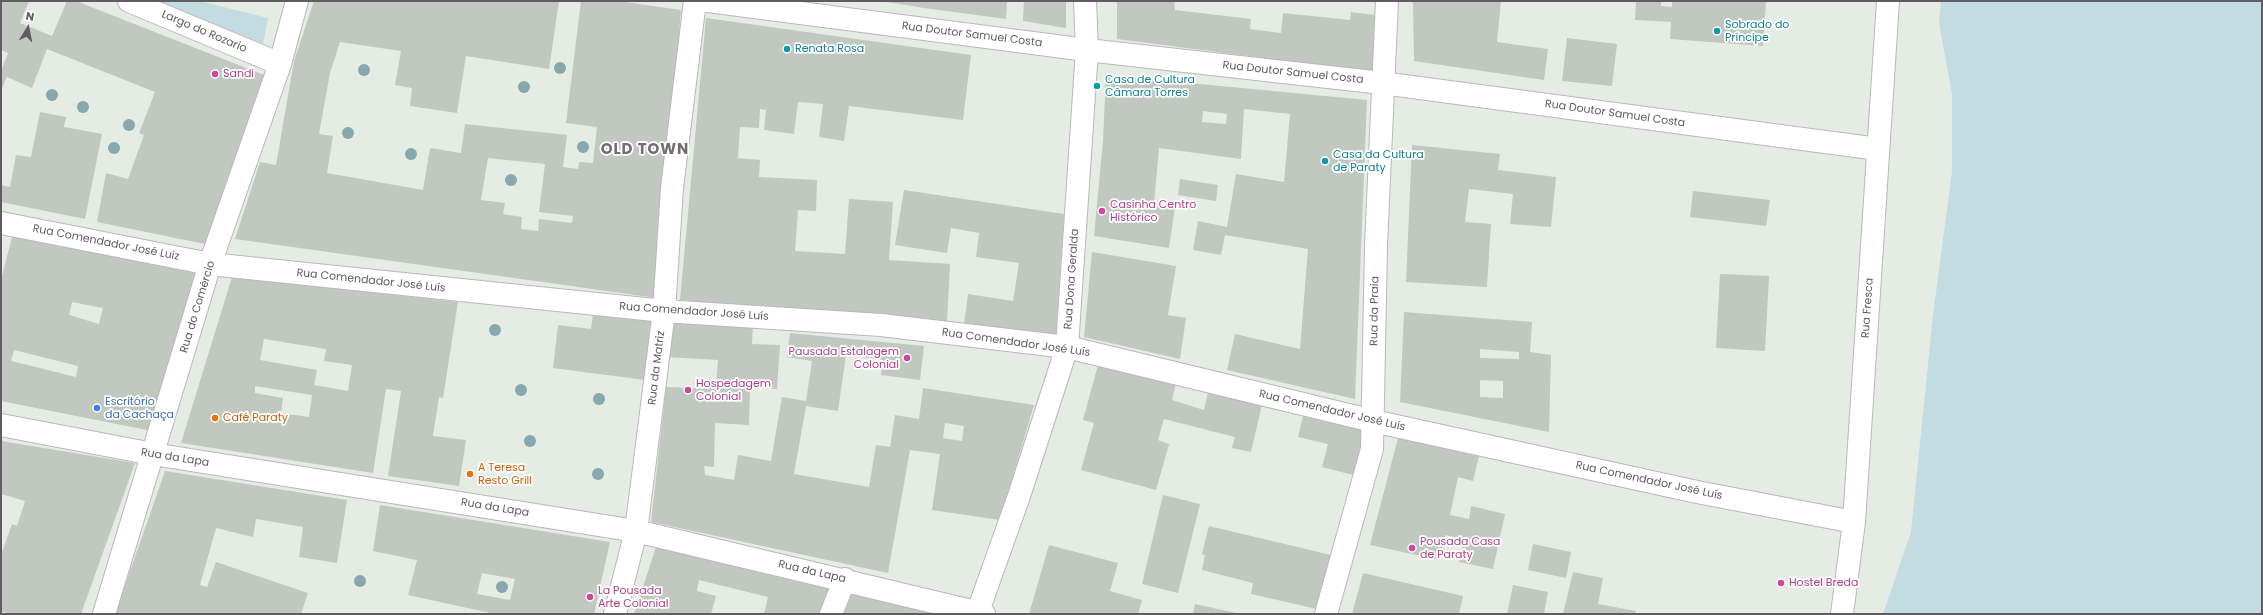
<!DOCTYPE html>
<meta charset="utf-8">
<style>
body{margin:0}
#map{position:relative;width:2263px;height:615px;overflow:hidden;background:#e4ece3;font-family:Poppins,sans-serif}
canvas{display:block}
.frame{position:absolute;inset:0;border:2px solid #615b62;pointer-events:none}
.north{position:absolute;left:8px;top:8px;width:40px;height:40px;-webkit-text-stroke:3px #fff;paint-order:stroke;rotate:10deg;font-size:11px;font-weight:700;line-height:16px;text-align:center;color:#615b62}
.north::after{content:'';display:block;margin:auto;width:14px;height:18px;background:#615b62;clip-path:polygon(50% 0,100% 100%,50% 72%,0 100%)}
</style>
<div id="map">
<canvas width="2263" height="615"></canvas>
<div class="frame"></div>
<div class="north">N</div>
</div>
<script>
const ctx = document.querySelector('canvas').getContext('2d');
ctx.lineJoin = 'round';
function fillPath(path, color) {
  ctx.fillStyle = color;
  ctx.fill(path, 'evenodd');
}
function toPath(rows) {
  const path = new Path2D();
  for (const r of rows) {
    path.moveTo(r[0], r[1]);
    for (let i = 2; i < r.length; i += 2) path.lineTo(r[i], r[i + 1]);
  }
  return path;
}
function stroke(path, color, width, dash) {
  ctx.strokeStyle = color;
  ctx.lineWidth = width;
  ctx.lineCap = dash ? 'butt' : 'round';
  ctx.setLineDash(dash || []);
  ctx.stroke(path);
}
function drawText(font, color, halo, rows, align = 'center') {
  ctx.font = font + ' Poppins,sans-serif';
  ctx.lineWidth = 3.5;
  ctx.setLineDash([]);
  ctx.textBaseline = 'middle';
  ctx.strokeStyle = halo;
  ctx.fillStyle = color;
  for (const [text, x, y, turn = 0] of rows) {
    ctx.save();
    ctx.translate(x, y);
    ctx.rotate((+turn || 0) * Math.PI / 180);
    ctx.textAlign = isNaN(turn) ? turn : align;
    if (halo) ctx.strokeText(text, 0, 0);
    ctx.fillText(text, 0, 0);
    ctx.restore();
  }
}
fillPath(toPath([
 [156,1,199,1,268,18,263,44],
 [1941,1,2262,1,2262,614,1883,614,1911,532,1933,315,1952,172,1952,94,1939,23]
]), '#c2dce2');
fillPath(toPath([
 [1,1,29,1,20,23,52,36,67,1,76,1,264,75,205,244,97,222,106,173,128,179,144,135,139,133,155,92,47,49,32,88,7,77,1,90,1,71,8,53,1,50],
 [314,1,559,1,549,69,466,56,457,113,410,106,412,88,395,85,401,51,340,42,330,73,319,134,333,136,327,173,423,190,430,148,461,153,465,124,567,135,563,167,578,169,579,162,593,163,597,127,566,123,581,1,618,1,681,10,657,298,235,239,260,162,276,165,294,61],
 [488,158,545,164,539,212,573,216,572,223,539,219,538,231,521,229,522,217,503,214,505,203,481,200],
 [881,1,1007,1,1006,19,924,8],
 [1024,1,1066,1,1066,28,1023,21],
 [1117,1,1174,1,1175,10,1251,19,1250,29,1281,33,1283,13,1350,20,1351,12,1383,16,1380,73,1117,39],
 [1413,1,1501,1,1497,42,1548,49,1544,80,1414,61],
 [1636,1,1661,1,1661,6,1672,7,1672,1,1766,1,1763,46,1670,39,1671,22,1635,20],
 [706,18,971,55,963,120,849,106,844,141,819,137,823,104,798,102,794,134,764,130,766,110,760,109,759,128,740,127,738,158,760,160,759,177,817,180,816,211,798,210,795,251,845,254,849,199,893,202,889,260,950,264,947,322,680,300],
 [1567,38,1617,44,1612,86,1562,81],
 [1106,75,1367,100,1355,399,1227,370,1235,334,1300,349,1308,249,1225,235,1221,255,1193,250,1198,221,1227,227,1236,174,1284,182,1290,114,1244,109,1241,159,1159,148,1154,204,1175,207,1169,248,1094,236,1103,141],
 [1203,111,1227,114,1226,124,1202,122],
 [40,112,66,117,64,127,102,134,85,219,1,202,1,185,10,187,16,155,31,157],
 [1412,145,1500,154,1498,170,1556,177,1551,227,1510,224,1513,194,1469,189,1465,222,1491,224,1487,287,1406,282],
 [1180,179,1218,185,1216,201,1178,195],
 [904,190,1064,214,1056,335,964,325,968,294,1013,301,1019,263,976,257,979,233,951,228,947,253,895,245],
 [1693,191,1770,200,1766,226,1690,217],
 [13,233,204,270,152,431,1,401,1,280],
 [72,302,103,308,99,324,69,315],
 [14,350,78,366,76,377,11,361],
 [1092,252,1176,266,1168,315,1186,318,1180,359,1084,337],
 [1720,274,1769,276,1765,351,1716,348],
 [232,277,458,302,443,398,439,397,433,436,466,440,459,486,388,476,401,391,386,389,373,473,181,443],
 [264,339,326,349,324,361,352,365,348,391,314,385,317,370,260,360],
 [255,386,312,395,309,417,281,413,283,398,255,393],
 [1404,312,1532,322,1530,352,1551,355,1549,432,1400,402],
 [1480,349,1519,352,1519,359,1480,358],
 [1480,380,1503,381,1503,398,1480,397],
 [593,313,651,320,645,380,553,368,558,325,591,329],
 [667,318,753,322,752,344,780,345,777,389,750,388,749,425,715,423,714,467,704,466,705,475,734,480,738,455,771,461,782,397,806,401,812,361,787,357,790,333,924,346,920,380,881,375,883,360,846,355,838,411,806,406,794,474,869,487,876,445,890,447,895,415,919,419,923,388,1034,405,1000,520,932,510,940,454,910,450,888,573,651,522,666,387,716,389,718,360,665,357],
 [945,423,964,426,962,441,943,438],
 [1098,365,1176,383,1172,400,1204,410,1209,388,1263,400,1251,452,1232,448,1235,437,1164,419,1158,440,1169,444,1156,490,1081,470,1094,423,1083,420],
 [1304,412,1366,427,1353,475,1322,467,1328,444,1298,437],
 [1398,438,1479,456,1473,481,1458,477,1450,515,1469,519,1471,506,1505,514,1493,569,1459,562,1464,539,1445,535,1440,560,1370,545],
 [1,441,135,463,81,614,10,614,1,611,1,555,12,524,17,526,25,501,1,494],
 [165,471,347,500,337,563,299,557,303,527,256,519,253,537,216,528,200,585,207,587,216,562,308,593,301,614,115,614],
 [1163,495,1200,504,1178,593,1142,584],
 [380,505,610,542,594,614,495,614,408,595,417,560,373,551],
 [482,573,515,579,510,600,477,594],
 [1209,526,1331,555,1317,609,1251,594,1253,583,1202,570,1205,555,1202,554],
 [1533,544,1571,552,1566,578,1528,570],
 [1049,545,1118,563,1110,591,1142,600,1138,614,1029,614],
 [656,547,774,573,835,588,824,614,764,614,768,597,699,580,697,591,716,596,711,614,634,614],
 [1573,572,1603,578,1598,604,1636,611,1635,614,1563,614],
 [1363,573,1463,596,1459,614,1352,614],
 [1513,585,1548,592,1544,614,1507,614],
 [849,591,942,614,840,614],
 [1195,604,1236,613,1236,614,1193,614]
]), '#c1c8c0');
const minor = toPath([
 [129,1,280,64],
 [708,1,1087,50,1382,83,1878,149],
 [1,223,210,264,664,311,881,325,1067,347,1373,421,1697,492,1854,522],
 [1,425,153,454,636,531,984,614],
 [104,614,210,264,280,64,297,1],
 [615,614,636,531,664,311,672,188,695,1],
 [831,614,845,579],
 [977,614,1019,496,1067,347,1087,50,1085,1],
 [1326,614,1372,449,1376,245,1387,1],
 [1842,614,1854,522,1888,1]
]);
stroke(minor, '#bbb6bc', 24);
stroke(minor, '#fff', 22);
ctx.fillStyle = '#88a8ad';
for (const [x, y] of [
 [560,68],
 [364,70],
 [524,87],
 [52,95],
 [83,107],
 [129,125],
 [348,133],
 [583,147],
 [114,148],
 [411,154],
 [511,180],
 [495,330],
 [521,390],
 [599,399],
 [530,441],
 [598,474],
 [360,581],
 [502,587]
]) {
  ctx.beginPath();
  ctx.arc(x, y, 6, 0, 2 * Math.PI);
  ctx.fill();
}
for (const [x, y, r, color] of [
 [1717,31,4,"#0f9aa8"],
 [787,49,4,"#0f9aa8"],
 [215,74,4,"#d1479c"],
 [1097,86,4,"#0f9aa8"],
 [1325,161,4,"#0f9aa8"],
 [1102,211,4,"#d1479c"],
 [907,358,4,"#d1479c"],
 [688,390,4,"#d1479c"],
 [97,408,4,"#3f7fe0"],
 [215,418,4,"#e8710a"],
 [470,474,4,"#e8710a"],
 [1412,548,4,"#d1479c"],
 [1781,583,4,"#d1479c"],
 [590,597,4,"#d1479c"]
]) {
  const dot = new Path2D();
  dot.arc(x, y, r, 0, 2 * Math.PI);
  ctx.fillStyle = color;
  ctx.fill(dot);
  stroke(dot, '#fff', 1.5);
}
drawText('11px', '#0d838f', '#fff', [
 ["Sobrado do",1725,25],
 ["Príncipe",1725,38],
 ["Renata Rosa",795,49],
 ["Casa de Cultura",1105,80],
 ["Câmara Torres",1105,93],
 ["Casa da Cultura",1333,155],
 ["de Paraty",1333,168]
], 'left');
drawText('11px', '#615b62', '#fff', [
 ["Largo do Rozario",204,32,23],
 ["Rua Doutor Samuel Costa",972,35,7],
 ["Rua Doutor Samuel Costa",1293,73,6],
 ["Rua Doutor Samuel Costa",1615,114,8],
 ["Rua Comendador José Luiz",106,243,11],
 ["Rua Dona Geralda",1072,279,-86],
 ["Rua Comendador José Luís",371,281,6],
 ["Rua do Comércio",198,307,-73],
 ["Rua Fresca",1868,308,-86],
 ["Rua da Praia",1375,311,-89],
 ["Rua Comendador José Luís",694,312,4],
 ["Rua Comendador José Luís",1016,343,8],
 ["Rua da Matriz",657,368,-83],
 ["Rua Comendador José Luís",1332,411,13],
 ["Rua da Lapa",175,458,9],
 ["Rua Comendador José Luís",1649,481,12],
 ["Rua da Lapa",495,508,9],
 ["Rua da Lapa",812,572,13]
]);
drawText('11px', '#b23c85', '#fff', [
 ["Sandi",223,74],
 ["Casinha Centro",1110,205],
 ["Histórico",1110,218],
 ["Pausada Estalagem",899,352,"right"],
 ["Colonial",899,365,"right"],
 ["Hospedagem",696,384],
 ["Colonial",696,397],
 ["Pousada Casa",1420,542],
 ["de Paraty",1420,555],
 ["Hostel Breda",1789,583],
 ["La Pousada",598,591],
 ["Arte Colonial",598,604]
], 'left');
drawText('11px', '#366cbe', '#fff', [
 ["Escritório",105,402],
 ["da Cachaça",105,415]
], 'left');
drawText('11px', '#c56008', '#fff', [
 ["Café Paraty",223,418],
 ["A Teresa",478,468],
 ["Resto Grill",478,481]
], 'left');
ctx.letterSpacing = '1px';
drawText('bold 15px', '#726c74', '#fff', [
 ["OLD TOWN",645,150]
]);
ctx.letterSpacing = '0px';
</script>
